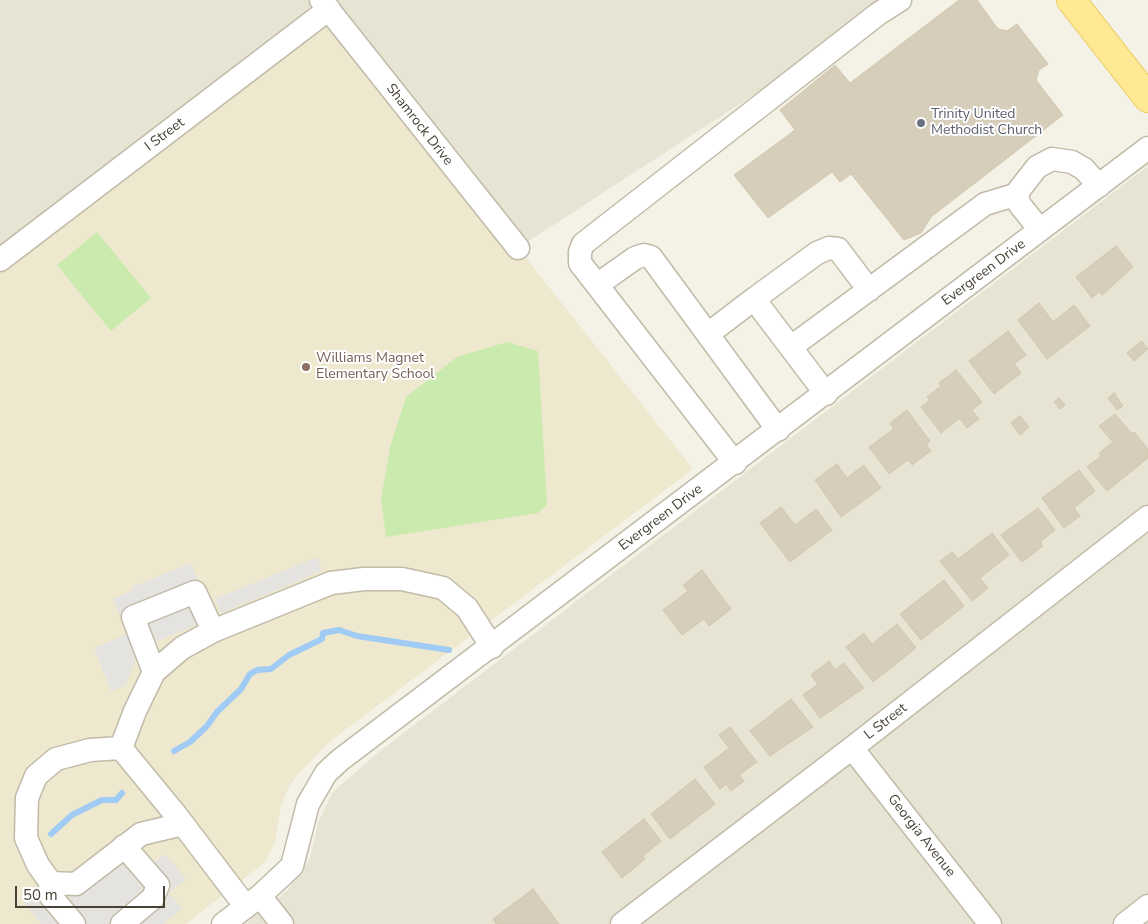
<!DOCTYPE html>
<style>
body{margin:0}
#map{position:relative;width:1148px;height:924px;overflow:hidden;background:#f4f1e6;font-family:"Nunito Sans",sans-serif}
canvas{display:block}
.scale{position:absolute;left:15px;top:886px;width:150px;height:22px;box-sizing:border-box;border:2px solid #474235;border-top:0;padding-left:6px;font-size:15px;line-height:18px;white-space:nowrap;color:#474235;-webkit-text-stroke:4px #fff;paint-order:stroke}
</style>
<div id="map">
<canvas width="1148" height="924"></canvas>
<div class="scale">50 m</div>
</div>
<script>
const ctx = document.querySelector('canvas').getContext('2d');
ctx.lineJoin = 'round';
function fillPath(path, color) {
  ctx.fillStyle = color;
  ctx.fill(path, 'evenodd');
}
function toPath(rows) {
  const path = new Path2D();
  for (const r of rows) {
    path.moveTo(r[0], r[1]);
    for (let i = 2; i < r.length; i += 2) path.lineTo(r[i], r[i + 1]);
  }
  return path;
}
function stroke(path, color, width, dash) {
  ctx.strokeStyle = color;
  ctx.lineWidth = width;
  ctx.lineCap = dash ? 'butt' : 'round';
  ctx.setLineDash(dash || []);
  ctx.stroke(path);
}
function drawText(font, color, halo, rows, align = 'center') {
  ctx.font = font + ' "Nunito Sans",sans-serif';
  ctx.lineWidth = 4;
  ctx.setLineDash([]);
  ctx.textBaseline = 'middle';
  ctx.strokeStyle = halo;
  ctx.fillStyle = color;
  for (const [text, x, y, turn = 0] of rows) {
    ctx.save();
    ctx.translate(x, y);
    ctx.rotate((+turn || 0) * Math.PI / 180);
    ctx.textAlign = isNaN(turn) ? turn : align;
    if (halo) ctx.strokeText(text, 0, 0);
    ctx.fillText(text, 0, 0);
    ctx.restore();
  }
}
fillPath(toPath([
 [0,0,900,0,518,248,0,260],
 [1148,166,1148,924,245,924,287,891,310,859,318,823,333,792,380,751]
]), '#e8e4d4');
fillPath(toPath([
 [329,9,693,469,329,742,298,774,289,786,281,806,275,842,264,863,186,924,0,924,0,264]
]), '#eee8cf');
fillPath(toPath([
 [97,232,151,298,111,331,57,265],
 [507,342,538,351,547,505,538,513,386,537,381,499,390,447,406,397,457,357]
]), '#caebad');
fillPath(toPath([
 [317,557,322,571,221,613,215,599],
 [191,563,213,618,140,648,125,686,111,691,94,648,127,634,113,599,133,590,132,587],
 [136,843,153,864,165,854,186,879,169,893,182,908,163,924,41,924,24,903,38,892,54,911]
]), '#e5e3df');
stroke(toPath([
 [174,751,190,742,207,726,217,712,241,689,250,674,257,670,271,669,289,655,322,639,323,633,339,630,357,636,449,650],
 [51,834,72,815,102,800,116,800,122,793]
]), '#9fcbf4', 6);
const building = toPath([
 [959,0,977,0,998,29,1007,31,1017,24,1048,64,1039,70,1036,80,1063,115,931,217,921,233,904,240,851,174,840,182,832,172,768,218,734,175,795,130,780,110,835,65,850,83,959,0],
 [1116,246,1133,267,1102,295,1099,292,1092,298,1076,277,1116,246],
 [1039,303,1053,322,1074,305,1090,326,1047,359,1018,320,1039,303],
 [1008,331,1026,355,1014,364,1021,373,994,394,969,361,1008,331],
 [1142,341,1148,349,1134,361,1127,353,1142,341],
 [956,370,982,402,972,410,979,419,967,428,960,418,941,433,921,407,930,400,927,397,941,386,939,383,956,370],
 [1114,393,1123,406,1117,410,1108,398,1114,393],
 [1059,398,1065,405,1060,409,1054,402,1059,398],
 [907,410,930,441,926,445,931,451,912,465,908,460,889,474,869,447,894,429,890,423,907,410],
 [1115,414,1132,434,1134,432,1148,449,1148,458,1107,491,1087,467,1101,456,1099,453,1113,442,1099,426,1115,414],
 [1020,416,1029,427,1020,435,1011,423,1020,416],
 [837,464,847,478,864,465,881,488,841,517,815,480,837,464],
 [1079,470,1095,491,1074,508,1080,516,1064,528,1042,498,1079,470],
 [781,507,795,525,816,509,832,530,790,562,760,523,781,507],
 [1038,508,1055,530,1040,542,1043,546,1022,562,1001,535,1038,508],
 [992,533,1009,555,980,578,988,588,972,601,940,561,952,552,958,559,992,533],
 [702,570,731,609,709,626,704,619,682,635,663,610,688,591,683,585,702,570],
 [944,580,964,606,921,640,900,614,944,580],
 [897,624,916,648,873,682,846,647,864,633,872,644,897,624],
 [829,661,835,670,844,663,864,688,820,718,803,695,818,684,811,675,829,661],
 [791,699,813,727,770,756,750,731,791,699],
 [730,727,757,762,739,775,744,781,731,791,726,784,720,789,704,767,729,748,719,735,730,727],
 [695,779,715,804,670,839,651,814,695,779],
 [644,819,661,841,643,856,645,859,622,878,602,852,644,819],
 [533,889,559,924,496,924,493,919,533,889]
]);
fillPath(building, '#d6cebb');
stroke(building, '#d2c7ae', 1);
const minor = toPath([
 [321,0,518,248],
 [1040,230,1020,205,1017,198,1019,190,1037,167,1052,159,1072,162,1084,169,1099,186],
 [0,260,329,9],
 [597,285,635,258,644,255,651,257,778,430],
 [754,299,817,253,829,248,838,249,869,290],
 [708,334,754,299,826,394],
 [791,347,985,204,1018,194],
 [735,463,580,263,580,252,583,244,878,14,900,0],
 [154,672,133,617,195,592,213,631],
 [121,748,135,711,154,672,182,648,213,631,331,583,364,579,402,579,443,588,467,608,492,647],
 [121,748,90,750,56,759,36,776,27,798,26,838,38,865,51,883,76,884,141,834,183,824],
 [121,748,176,815,246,907],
 [852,748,990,924],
 [51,883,49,894,74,924],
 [260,896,282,924],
 [122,924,153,898,158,885,124,846],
 [223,924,260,896,292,866,308,804,326,773,340,760,1148,148],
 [622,924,852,748,1148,517],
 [1125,924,1148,906]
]);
const major = toPath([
 [1071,0,1148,98]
]);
stroke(minor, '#c0baa8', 25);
stroke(major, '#eacb5e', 30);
stroke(minor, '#fff', 22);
stroke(major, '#ffe995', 28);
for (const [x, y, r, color] of [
 [921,123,5,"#6b7280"],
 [306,367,5,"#8d6e63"]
]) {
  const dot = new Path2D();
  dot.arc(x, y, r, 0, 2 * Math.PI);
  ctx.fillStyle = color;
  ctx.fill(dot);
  stroke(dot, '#fff', 2);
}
drawText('14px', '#5b616d', '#fff', [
 ["Trinity United",931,115],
 ["Methodist Church",931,131]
], 'left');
drawText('14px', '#474235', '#fff', [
 ["Shamrock Drive",419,125,52],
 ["I Street",165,135,-37],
 ["Evergreen Drive",984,273,-37],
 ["Evergreen Drive",661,518,-37],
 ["L Street",886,722,-38],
 ["Georgia Avenue",921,836,52]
]);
drawText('14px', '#785e54', '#fff', [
 ["Williams Magnet",316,359],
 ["Elementary School",316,375]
], 'left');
</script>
